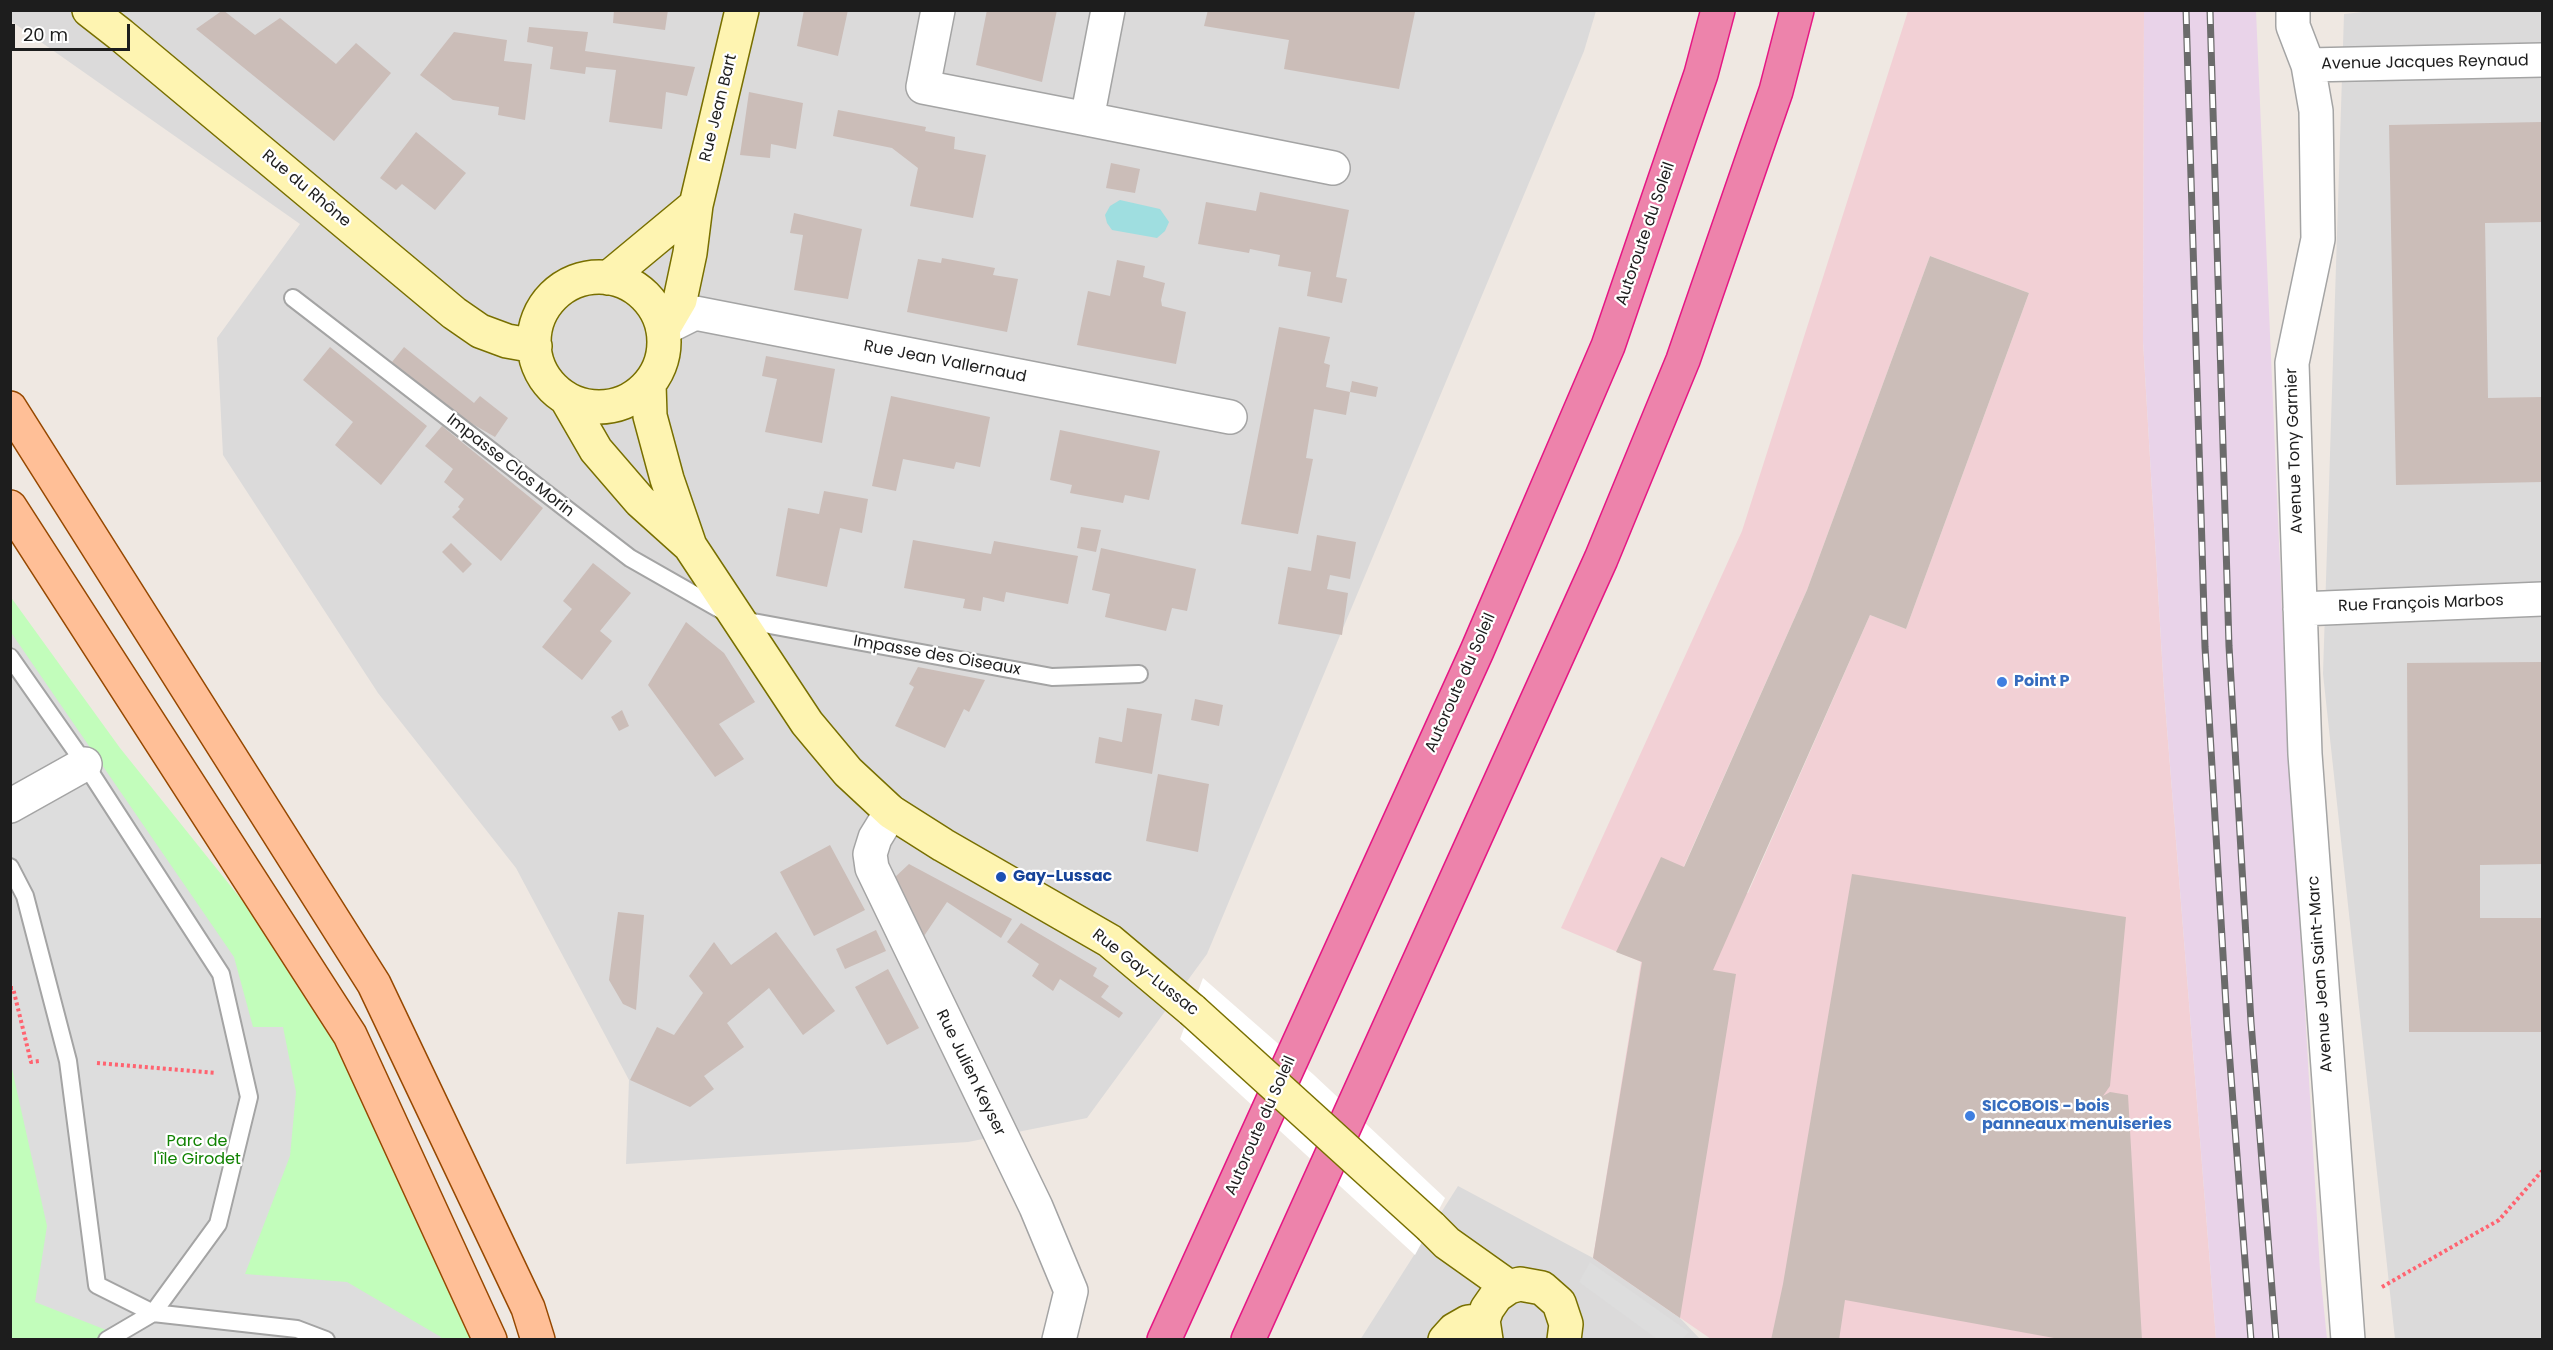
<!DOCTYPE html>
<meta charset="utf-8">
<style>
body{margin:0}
#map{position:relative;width:2553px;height:1350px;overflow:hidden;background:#efe8e2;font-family:Poppins,sans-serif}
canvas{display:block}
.frame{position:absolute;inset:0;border:12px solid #1d1d1d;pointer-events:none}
.scale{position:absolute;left:12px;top:24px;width:118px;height:27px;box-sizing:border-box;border:3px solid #1d1d1d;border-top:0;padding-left:8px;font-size:18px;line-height:21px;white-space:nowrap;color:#1d1d1d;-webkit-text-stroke:4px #fff;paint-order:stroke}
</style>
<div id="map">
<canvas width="2553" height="1350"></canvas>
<div class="frame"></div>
<div class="scale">20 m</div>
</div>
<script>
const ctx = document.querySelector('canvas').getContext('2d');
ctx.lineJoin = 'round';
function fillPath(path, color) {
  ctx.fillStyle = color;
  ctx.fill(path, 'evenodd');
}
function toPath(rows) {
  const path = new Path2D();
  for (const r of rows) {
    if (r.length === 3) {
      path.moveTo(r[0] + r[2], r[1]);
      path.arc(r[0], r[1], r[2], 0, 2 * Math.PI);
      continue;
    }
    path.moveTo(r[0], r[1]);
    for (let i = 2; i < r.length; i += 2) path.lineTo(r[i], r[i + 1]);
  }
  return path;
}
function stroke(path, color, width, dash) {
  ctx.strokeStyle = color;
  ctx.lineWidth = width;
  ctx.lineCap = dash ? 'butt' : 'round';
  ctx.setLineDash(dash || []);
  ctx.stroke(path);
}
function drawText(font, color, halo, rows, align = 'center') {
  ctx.font = font + ' Poppins,sans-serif';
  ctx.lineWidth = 4.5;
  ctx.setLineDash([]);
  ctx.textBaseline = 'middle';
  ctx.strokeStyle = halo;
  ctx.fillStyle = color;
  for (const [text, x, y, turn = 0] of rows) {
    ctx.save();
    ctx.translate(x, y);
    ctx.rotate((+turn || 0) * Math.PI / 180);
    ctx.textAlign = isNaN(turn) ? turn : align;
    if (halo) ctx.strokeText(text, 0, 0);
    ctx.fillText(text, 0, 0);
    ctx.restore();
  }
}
fillPath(toPath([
 [11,10,1596,11,1584,51,1207,954,1087,1118,968,1142,626,1164,629,1080,516,868,378,693,223,455,217,338,300,224,11,21],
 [2382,10,2542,11,2542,1339,2395,1339,2323,674,2344,14],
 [1458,1186,1593,1258,1680,1318,1700,1339,1360,1340]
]), '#dbdada');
fillPath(toPath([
 [1908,11,2144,11,2143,341,2164,691,2216,1339,1711,1339,1593,1258,1641,962,1561,928,1742,531],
 [1930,256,2029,293,1906,629,1870,615,1748,893,1684,866,1807,590]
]), '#f2d0d5');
fillPath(toPath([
 [2144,11,2256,11,2282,611,2320,1271,2327,1339,2216,1339,2164,691,2143,341]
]), '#e9d3e9');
fillPath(toPath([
 [10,596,120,748,350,1035,490,1339,11,1339]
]), '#c2fdbb');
fillPath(toPath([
 [10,631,234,957,253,1027,283,1027,296,1092,290,1156,245,1274,347,1282,441,1337,440,1339,129,1339,35,1302,47,1226,10,1060],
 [1590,1262,1689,1332,1682,1339,1657,1339,1579,1282]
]), '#ddd');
fillPath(toPath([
 [1120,200,1160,209,1169,222,1165,231,1157,238,1112,230,1107,223,1105,215,1110,206]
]), '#9fdee0');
fillPath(toPath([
 [1203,978,1314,1075,1445,1198,1415,1255,1180,1039]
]), '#fff');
fillPath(toPath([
 [223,10,255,35,280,18,336,64,356,43,391,73,334,141,196,29],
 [614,10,668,10,665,30,613,23],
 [804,10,848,10,838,56,797,46],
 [987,10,1057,10,1042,82,976,65],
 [1208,10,1407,10,1415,12,1399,89,1284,69,1289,40,1204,26],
 [529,27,588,32,585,51,695,67,687,96,666,92,662,129,609,122,616,70,586,67,585,74,550,69,553,47,527,42],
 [454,32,507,40,504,61,532,64,525,120,498,115,499,107,453,100,420,75],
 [749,92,803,103,796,149,771,144,770,158,740,155],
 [838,110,926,127,925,131,955,137,954,149,986,155,973,218,910,206,918,168,892,148,833,136],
 [2542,122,2542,222,2485,223,2488,398,2542,397,2542,482,2396,485,2389,125],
 [416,132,466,173,435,210,402,184,396,190,380,178],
 [1111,163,1140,169,1135,193,1106,188],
 [1260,192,1349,210,1336,277,1347,279,1342,303,1307,296,1311,272,1278,266,1280,255,1250,249,1249,253,1198,244,1206,202,1256,211],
 [794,213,862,229,848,299,794,290,803,235,790,233],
 [1930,256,2029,293,1906,629,1870,615,1713,970,1736,974,1680,1318,1593,1258,1642,962,1616,952,1661,857,1684,867,1807,590],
 [942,258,995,268,993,275,1018,279,1007,332,907,312,918,259,941,263],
 [1117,260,1145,266,1143,277,1165,283,1161,300,1162,306,1186,312,1176,364,1077,345,1088,291,1110,296],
 [1279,327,1330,337,1324,363,1330,365,1326,387,1350,392,1346,415,1314,409,1306,458,1313,459,1298,534,1241,524],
 [330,347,427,426,381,485,335,445,353,422,303,380],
 [404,347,474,403,480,396,508,418,495,437,462,418,392,362],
 [766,356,835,369,822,443,765,432,777,379,762,376],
 [1352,381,1378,387,1376,397,1350,392],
 [891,396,990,417,980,467,956,462,954,469,903,459,896,491,872,486],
 [442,426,543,508,501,561,452,517,460,509,458,507,464,499,444,482,453,469,425,446],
 [1060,430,1160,451,1149,500,1125,495,1123,503,1070,493,1072,485,1050,480],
 [824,491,868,499,862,533,840,528,827,587,776,576,788,508,819,514],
 [1081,527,1101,530,1096,552,1077,548],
 [1317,535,1356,542,1350,579,1330,575,1327,589,1348,593,1342,635,1278,624,1288,567,1311,571],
 [913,540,991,554,994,541,1078,556,1068,604,1006,592,1004,602,983,597,981,611,963,608,965,599,904,588],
 [451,543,472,564,463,573,442,552],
 [1101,548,1196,569,1187,611,1172,608,1166,631,1105,617,1110,594,1092,590],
 [593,563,631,593,600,631,612,641,582,680,542,647,572,609,563,601],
 [686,622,724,653,755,702,719,724,744,759,715,777,648,685],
 [2542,662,2542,864,2480,865,2480,918,2542,918,2542,1032,2409,1032,2407,663],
 [918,667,985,680,969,712,964,709,945,748,895,726,914,687,909,684],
 [1195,699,1223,705,1219,726,1191,720],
 [1127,708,1162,714,1152,774,1095,763,1099,737,1122,742],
 [622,710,629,726,619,731,611,717],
 [1158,774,1209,784,1198,852,1146,841],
 [830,845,865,910,814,936,780,872],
 [909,864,1012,919,1001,938,947,902,924,936,893,879],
 [1852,874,2126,917,2110,1086,2103,1096,2110,1092,2128,1095,2142,1340,2065,1340,1845,1300,1839,1340,1771,1340,1783,1284],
 [618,912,644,915,636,1010,623,1004,609,980],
 [1021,923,1097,968,1093,976,1109,986,1101,997,1123,1013,1119,1018,1060,979,1053,991,1032,976,1039,964,1007,942],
 [876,930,886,951,845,969,836,949],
 [776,932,835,1011,803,1035,769,988,727,1023,744,1047,704,1076,714,1089,690,1107,630,1080,657,1027,674,1035,703,993,689,976,714,942,731,965],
 [888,969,919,1028,887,1045,855,987]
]), '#cbbdb8');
const lane = toPath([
 [293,298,630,558,737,619,1052,677,1139,674],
 [10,657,85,764,221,974,249,1097,218,1224,153,1313,97,1285,68,1061,25,896,10,867],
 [107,1340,153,1313,297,1329,326,1340]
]);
const street = toPath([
 [938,10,923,87,1087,119,1108,10],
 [2293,10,2293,26,2308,65,2316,111,2318,239,2292,363,2305,754,2348,1340],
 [2308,65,2542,60],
 [1087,119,1333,168],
 [663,329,695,313,1230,417],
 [2300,609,2542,599],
 [10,806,85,764],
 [891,812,875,838,870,854,872,868,1036,1207,1071,1291,1059,1340]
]);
const secondary = toPath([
 [89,10,121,35,454,313,480,331,507,341,535,346],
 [599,342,65],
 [608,278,696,205],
 [663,329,680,300,690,253,696,205,742,10],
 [649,384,650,416,667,479,690,546,807,723,848,772,891,812,943,845,1110,941,1192,1010],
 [566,398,596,450,640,501,689,545],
 [1431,1227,1447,1243,1509,1287],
 [1445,1340,1454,1330,1468,1322,1483,1320],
 [1486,1340,1483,1320,1487,1309,1496,1296,1509,1287,1520,1284,1542,1288,1559,1303,1566,1324,1564,1340]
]);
const primary = toPath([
 [10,408,374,984,528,1308,538,1340],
 [10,507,350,1035,490,1340]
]);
const highway = toPath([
 [1164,1340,1477,651,1608,346,1701,74,1718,10],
 [1248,1340,1601,559,1683,360,1776,91,1797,10]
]);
stroke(lane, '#a4a4a4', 20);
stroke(street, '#a4a4a4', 36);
stroke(secondary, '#786f00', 36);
stroke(primary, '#964800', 36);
stroke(highway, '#e51784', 36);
stroke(toPath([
 [10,988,13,988,31,1062,39,1061],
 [97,1063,216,1073],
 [2382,1287,2499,1220,2542,1171]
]), '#ff6370', 4, [3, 3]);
stroke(lane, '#fff', 16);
stroke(street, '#fff', 33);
stroke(secondary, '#fef4b1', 33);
stroke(primary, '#ffbf97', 33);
stroke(highway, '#ed83ab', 33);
const rail = toPath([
 [2186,10,2205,647,2227,1023,2251,1340],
 [2210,10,2229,646,2251,1022,2276,1340]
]);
stroke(rail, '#6b6b6b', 7);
stroke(rail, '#fff', 4.5, [14]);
const secondaryBridge = toPath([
 [1192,1010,1431,1227]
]);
stroke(secondaryBridge, '#786f00', 36, []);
stroke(secondaryBridge, '#fef4b1', 33);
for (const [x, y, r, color] of [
 [2002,682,6,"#3f7fe0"],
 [1001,877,6,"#1a4fb4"],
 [1970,1116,6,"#3f7fe0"]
]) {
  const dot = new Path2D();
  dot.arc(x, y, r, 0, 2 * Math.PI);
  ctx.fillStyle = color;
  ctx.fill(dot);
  stroke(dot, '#fff', 2);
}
drawText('16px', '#1d1d1d', '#fff', [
 ["Avenue Jacques Reynaud",2425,63,-1],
 ["Rue Jean Bart",719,108,-76],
 ["Rue du Rhône",306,189,40],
 ["Autoroute du Soleil",1646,234,-71],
 ["Rue Jean Vallernaud",945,362,11],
 ["Avenue Tony Garnier",2295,451,-92],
 ["Impasse Clos Morin",510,466,38],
 ["Rue François Marbos",2421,604,-2],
 ["Impasse des Oiseaux",937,656,10],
 ["Autoroute du Soleil",1461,683,-66],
 ["Rue Gay-Lussac",1145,973,38],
 ["Avenue Jean Saint-Marc",2321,974,-94],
 ["Rue Julien Keyser",970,1073,64],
 ["Autoroute du Soleil",1261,1126,-66]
]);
drawText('bold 16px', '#366cbe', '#fff', [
 ["Point P",2014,682],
 ["SICOBOIS - bois",1982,1107],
 ["panneaux menuiseries",1982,1125]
], 'left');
drawText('bold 16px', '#164399', '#fff', [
 ["Gay-Lussac",1013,877]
], 'left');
drawText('16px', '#118303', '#fff', [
 ["Parc de",197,1142],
 ["l'île Girodet",197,1160]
]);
</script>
